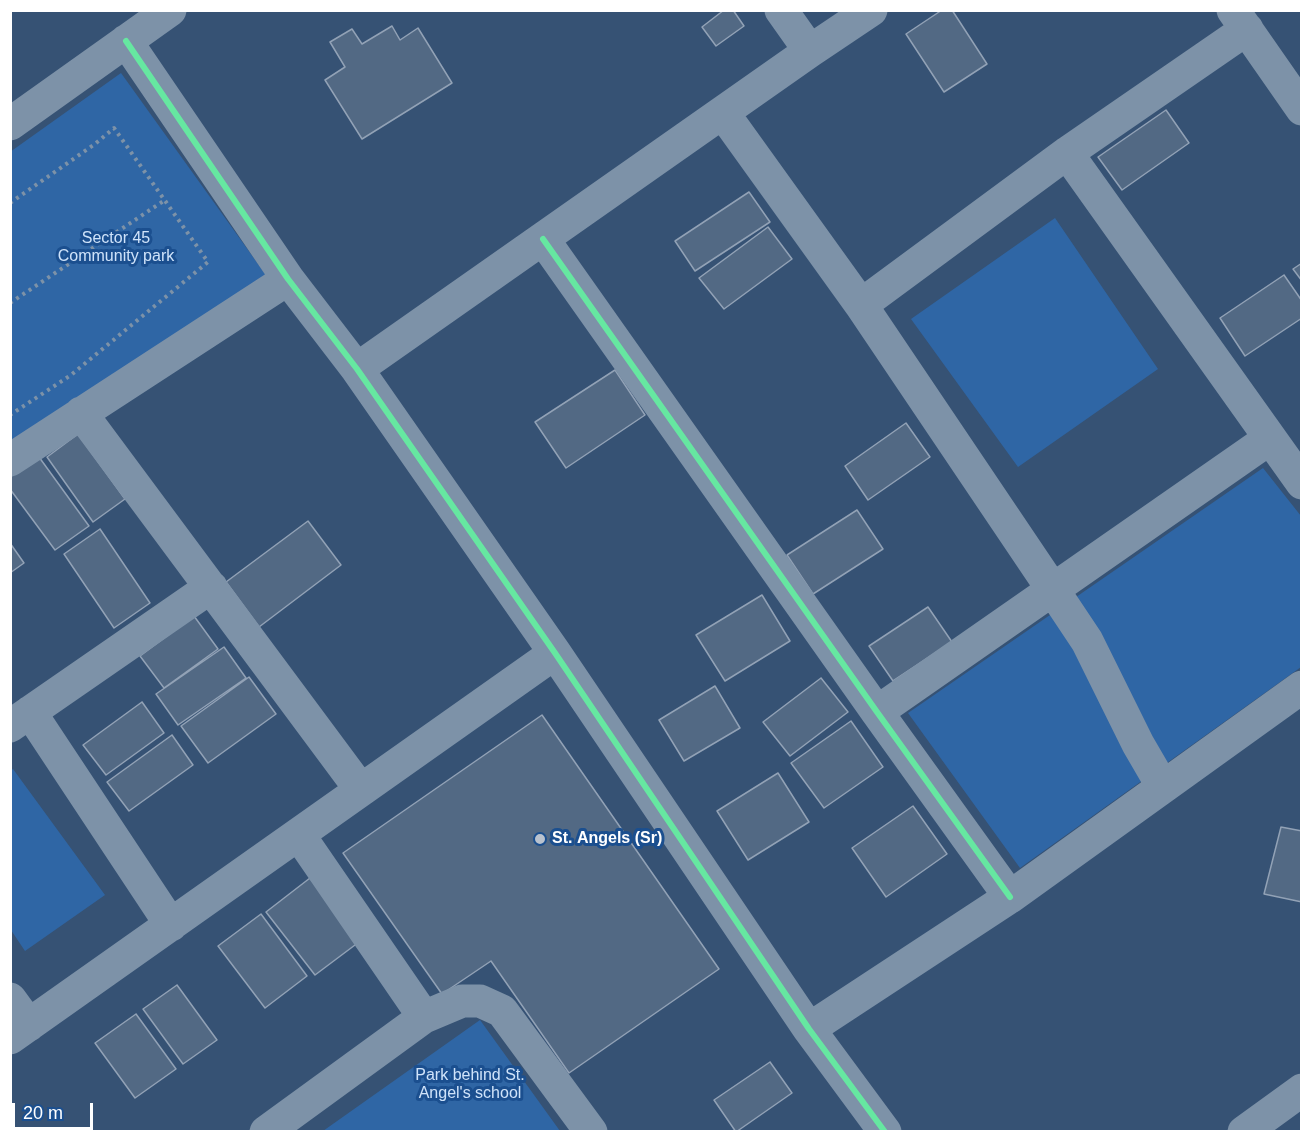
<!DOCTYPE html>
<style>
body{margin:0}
#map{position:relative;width:1312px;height:1142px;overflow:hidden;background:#365274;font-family:Helvetica,sans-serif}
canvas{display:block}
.frame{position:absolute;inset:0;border:12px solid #fff;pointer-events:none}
.scale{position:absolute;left:12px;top:1103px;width:81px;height:27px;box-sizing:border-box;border:3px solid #fff;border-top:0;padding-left:8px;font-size:18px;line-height:21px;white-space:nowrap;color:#fff;-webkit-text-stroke:4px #1b4f8f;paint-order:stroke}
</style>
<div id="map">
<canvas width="1312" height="1142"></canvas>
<div class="frame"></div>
<div class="scale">20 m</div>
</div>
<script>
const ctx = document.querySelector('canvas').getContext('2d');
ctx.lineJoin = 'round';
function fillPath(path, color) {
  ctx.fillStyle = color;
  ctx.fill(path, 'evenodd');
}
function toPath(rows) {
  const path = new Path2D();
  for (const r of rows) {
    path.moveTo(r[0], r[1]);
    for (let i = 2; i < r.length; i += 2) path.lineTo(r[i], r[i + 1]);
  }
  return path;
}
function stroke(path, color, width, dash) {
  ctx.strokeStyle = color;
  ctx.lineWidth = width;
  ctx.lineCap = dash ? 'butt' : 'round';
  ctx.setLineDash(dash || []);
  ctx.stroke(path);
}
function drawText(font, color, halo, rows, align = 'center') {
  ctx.font = font + ' Helvetica,sans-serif';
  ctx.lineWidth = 6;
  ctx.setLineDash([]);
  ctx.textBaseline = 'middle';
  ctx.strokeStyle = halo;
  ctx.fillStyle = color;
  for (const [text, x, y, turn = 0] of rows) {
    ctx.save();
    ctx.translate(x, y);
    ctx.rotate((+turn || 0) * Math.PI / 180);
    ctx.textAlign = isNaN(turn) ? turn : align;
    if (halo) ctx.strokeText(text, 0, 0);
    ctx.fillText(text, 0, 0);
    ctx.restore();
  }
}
fillPath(toPath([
 [121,73,266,275,10,446,10,152],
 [1055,218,1158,369,1018,467,911,319],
 [1263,468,1301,516,1301,667,1020,868,908,713],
 [13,769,105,895,25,951,11,930,10,771],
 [480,1020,560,1131,323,1131]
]), '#2f66a5');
const building = toPath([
 [724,10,733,10,744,26,716,46,702,27,724,10],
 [942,10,952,10,987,64,944,92,906,34,942,10],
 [392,26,400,40,418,28,452,83,362,139,325,80,345,67,330,42,352,29,362,44,392,26],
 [1166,110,1189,143,1122,190,1098,157,1166,110],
 [749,192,770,222,695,271,675,241,749,192],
 [768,227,792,259,724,309,699,278,768,227],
 [1302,263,1302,281,1293,269,1302,263],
 [1284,275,1302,301,1302,318,1245,356,1220,318,1284,275],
 [615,370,645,415,566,468,535,422,615,370],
 [906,423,930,457,868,500,845,466,906,423],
 [78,434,125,499,93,522,47,457,78,434],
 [39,457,89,526,55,550,10,489,10,477,39,457],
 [857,510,883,549,813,594,787,555,857,510],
 [308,521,341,565,259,627,226,582,308,521],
 [100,529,150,603,114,628,64,554,100,529],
 [10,543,24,563,10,573,10,543],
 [762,595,790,641,725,681,696,635,762,595],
 [928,607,952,642,893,681,869,646,928,607],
 [194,616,218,649,164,688,140,656,194,616],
 [224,647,246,678,178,725,156,694,224,647],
 [249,677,276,714,208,763,181,726,249,677],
 [821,678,848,712,790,756,763,722,821,678],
 [715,686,740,728,684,761,659,720,715,686],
 [142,702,164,733,106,775,83,745,142,702],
 [542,715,719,969,569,1073,491,961,442,994,343,853,542,715],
 [851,721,883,767,824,808,791,763,851,721],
 [172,735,193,765,129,811,107,782,172,735],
 [778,773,809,822,748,860,717,811,778,773],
 [913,806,947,854,886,897,852,848,913,806],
 [1281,827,1302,831,1302,902,1264,894,1281,827],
 [310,878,359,942,315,975,266,912,310,878],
 [261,914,307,976,265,1008,218,946,261,914],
 [177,985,217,1040,183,1064,143,1009,177,985],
 [136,1014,176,1069,135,1098,95,1043,136,1014],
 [770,1062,792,1093,736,1132,714,1100,770,1062]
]);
fillPath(building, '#526984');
stroke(building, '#92a2b6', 1.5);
stroke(toPath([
 [10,203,95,144,114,128,208,262,71,375,10,415],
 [10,303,165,200]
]), '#7d92a8', 4, [3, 4.5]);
stroke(toPath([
 [781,10,810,51],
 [1233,10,1302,109],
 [126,41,288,279,357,369,555,653,809,1029,885,1132],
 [723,113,861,305,1053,590,1087,641,1138,744,1163,787],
 [10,124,170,10],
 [1067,153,1302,483],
 [543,239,877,712,1010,897],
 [861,305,1067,153,1247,29],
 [357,369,810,51,871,10],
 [81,413,361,790],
 [10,460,288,279],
 [30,712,171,925],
 [877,712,1269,439],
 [10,726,211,587],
 [299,835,424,1017,462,1001,480,1001,502,1011,591,1132],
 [10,999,29,1025],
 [809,1029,1010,897,1302,687],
 [10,1038,555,653],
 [266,1132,424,1017],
 [1244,1132,1302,1090]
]), '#7d92a8', 33);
stroke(toPath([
 [126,41,288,279,357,369,555,653,809,1029,885,1132],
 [543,239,877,712,1010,897]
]), '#66e7a1', 6);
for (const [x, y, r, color] of [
 [540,839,6,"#b9c2ce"]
]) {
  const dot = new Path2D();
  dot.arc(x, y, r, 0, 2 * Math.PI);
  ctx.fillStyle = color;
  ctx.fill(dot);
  stroke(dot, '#1b4f8f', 2);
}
drawText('16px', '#cfe3fa', '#1b4f8f', [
 ["Sector 45",116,239],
 ["Community park",116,257],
 ["Park behind St.",470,1076],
 ["Angel's school",470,1094]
]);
drawText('bold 16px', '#fff', '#1b4f8f', [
 ["St. Angels (Sr)",552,839]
], 'left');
</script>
